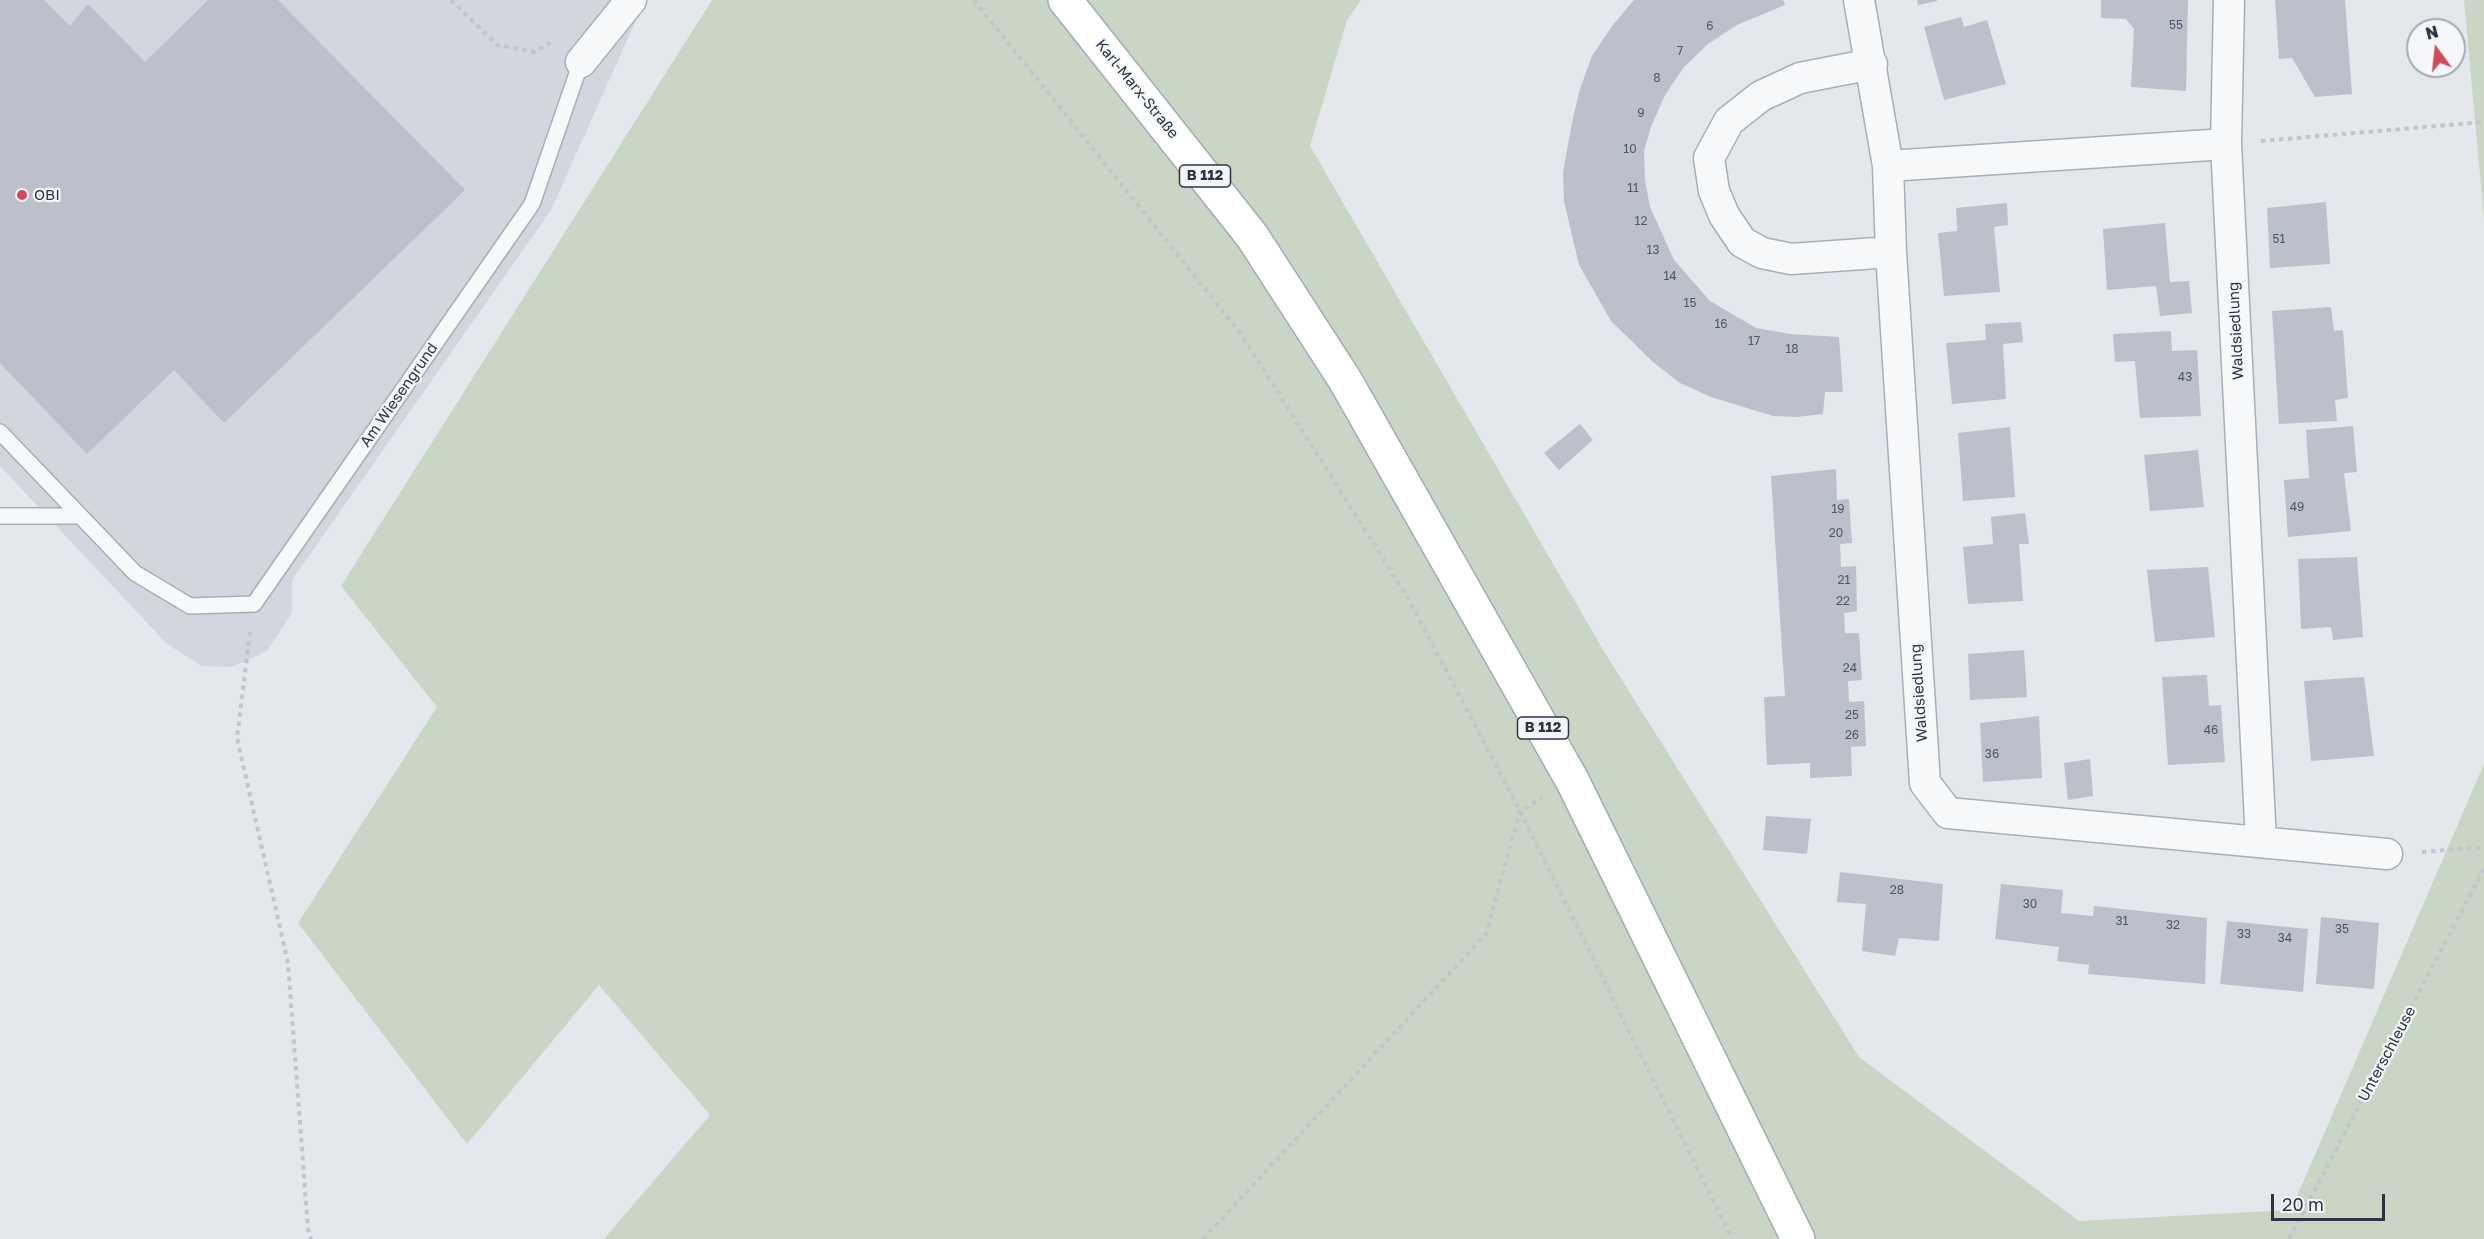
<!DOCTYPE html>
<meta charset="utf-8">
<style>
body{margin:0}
#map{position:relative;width:2484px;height:1239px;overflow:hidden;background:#e4e7ec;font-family:"Golos Text",sans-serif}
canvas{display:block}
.north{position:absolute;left:2406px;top:18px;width:60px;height:60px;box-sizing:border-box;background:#f4f6f9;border:2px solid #a4a8b1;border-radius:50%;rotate:345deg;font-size:16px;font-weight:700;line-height:24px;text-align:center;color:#2b3445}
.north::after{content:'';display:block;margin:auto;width:21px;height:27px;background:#d1495b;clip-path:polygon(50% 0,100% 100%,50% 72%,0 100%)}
.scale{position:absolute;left:2271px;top:1194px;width:114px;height:27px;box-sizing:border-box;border:3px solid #2b3445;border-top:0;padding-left:8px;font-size:18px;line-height:21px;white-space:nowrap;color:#2b3445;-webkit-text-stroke:4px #f4f6f9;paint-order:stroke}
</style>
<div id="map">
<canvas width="2484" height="1239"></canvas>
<div class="north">N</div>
<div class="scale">20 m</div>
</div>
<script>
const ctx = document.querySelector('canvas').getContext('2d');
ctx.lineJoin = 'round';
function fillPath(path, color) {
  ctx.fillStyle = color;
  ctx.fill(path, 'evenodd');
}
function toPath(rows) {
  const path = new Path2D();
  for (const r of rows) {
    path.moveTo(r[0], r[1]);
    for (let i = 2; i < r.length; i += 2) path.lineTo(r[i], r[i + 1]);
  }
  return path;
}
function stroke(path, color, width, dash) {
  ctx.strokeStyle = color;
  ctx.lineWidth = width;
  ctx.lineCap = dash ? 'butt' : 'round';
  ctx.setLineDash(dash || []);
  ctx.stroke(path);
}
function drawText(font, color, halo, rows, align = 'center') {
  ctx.font = font + ' "Golos Text",sans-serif';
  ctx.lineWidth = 4.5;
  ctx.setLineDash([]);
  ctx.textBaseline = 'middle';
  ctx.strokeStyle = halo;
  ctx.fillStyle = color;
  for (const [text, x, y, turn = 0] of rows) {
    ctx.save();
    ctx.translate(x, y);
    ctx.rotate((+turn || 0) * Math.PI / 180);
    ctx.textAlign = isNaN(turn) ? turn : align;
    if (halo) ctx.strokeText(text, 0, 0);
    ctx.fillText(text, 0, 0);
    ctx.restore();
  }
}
fillPath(toPath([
 [0,0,645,0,551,210,292,580,292,613,267,651,232,667,202,666,167,644,0,466]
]), '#d2d6de');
fillPath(toPath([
 [712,0,1361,0,1347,20,1310,146,1605,653,1859,1057,2079,1221,2291,1210,2484,764,2484,1239,604,1239,710,1115,599,985,467,1144,298,923,437,707,341,586],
 [2464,0,2484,0,2484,218]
]), '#c9d6c5');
fillPath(toPath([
 [0,0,44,0,70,26,88,4,145,62,208,0,278,0,465,190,224,423,174,370,87,454,0,363],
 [1634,0,1783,0,1785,5,1737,25,1708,44,1683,68,1664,97,1651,127,1644,151,1645,180,1650,207,1674,260,1710,301,1756,328,1790,334,1839,337,1843,392,1825,392,1823,414,1796,417,1773,416,1711,397,1680,383,1653,362,1611,321,1579,265,1564,201,1563,172,1573,118,1580,89,1592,56,1612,26],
 [1917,0,1937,0,1937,1,1918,5],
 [2101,0,2188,0,2186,91,2131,87,2134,29,2126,19,2101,18],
 [2275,0,2345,0,2352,94,2315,97,2292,58,2279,59],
 [1961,17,1964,27,1987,20,2006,84,1944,100,1924,27],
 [2326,202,2330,264,2270,268,2267,208],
 [2007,203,2008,225,1994,227,2000,292,1944,296,1938,233,1957,231,1956,208],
 [2165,223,2170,282,2189,281,2192,313,2160,316,2156,286,2107,290,2103,229],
 [2331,307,2334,331,2343,330,2348,398,2335,400,2337,421,2279,424,2272,311],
 [2021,322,2023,342,2003,344,2006,399,1952,404,1946,343,1986,340,1985,324],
 [2171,331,2172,351,2197,350,2201,416,2140,418,2135,361,2115,362,2113,334],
 [1580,424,1593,440,1559,470,1544,453],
 [2353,426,2357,472,2344,473,2351,531,2288,537,2284,480,2309,478,2306,430],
 [2010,427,2015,497,1963,501,1958,433],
 [2198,450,2204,507,2150,511,2144,455],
 [1836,469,1837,500,1849,499,1852,543,1840,544,1841,567,1856,566,1857,611,1844,613,1845,633,1859,633,1862,680,1848,681,1849,702,1864,701,1866,746,1851,747,1852,776,1810,778,1810,763,1767,765,1764,697,1785,696,1771,476],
 [2025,513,2029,544,2019,544,2023,601,1968,604,1963,547,1993,544,1991,517],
 [2357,557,2363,637,2333,640,2331,627,2301,629,2298,559],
 [2208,567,2215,637,2155,642,2147,570],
 [2024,650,2027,697,1970,700,1968,654],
 [2207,675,2209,706,2221,705,2225,762,2168,765,2162,677],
 [2364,677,2374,756,2311,761,2304,681],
 [2039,716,2042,778,1983,782,1980,723],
 [2090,759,2093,796,2068,800,2064,763],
 [1766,816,1811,819,1807,854,1763,850],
 [1840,872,1943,884,1939,941,1899,938,1895,956,1862,951,1866,904,1837,902],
 [2001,884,2063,890,2061,913,2093,916,2094,906,2207,918,2205,984,2088,974,2089,965,2057,961,2059,947,1995,939],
 [2321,917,2379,923,2374,989,2316,984],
 [2227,921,2308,929,2303,992,2220,984]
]), '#bbc0ca');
const service = toPath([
 [0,432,135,573,190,606,254,604,532,204,581,62],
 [0,516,80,516]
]);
const minor = toPath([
 [1859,0,1888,166,1891,252,1925,783,1948,813,2387,854],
 [581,62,631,0],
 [1872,64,1800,78,1761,96,1729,121,1709,158,1714,191,1724,215,1742,242,1762,253,1791,259,1891,252],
 [2226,144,2229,0],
 [1888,166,2226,144,2261,842]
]);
const primary = toPath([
 [1065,0,1252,236,1345,380,1572,780,1798,1239]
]);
stroke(service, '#a9aeb7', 18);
stroke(minor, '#a9aeb7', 33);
stroke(primary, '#a3abb8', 36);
stroke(toPath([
 [451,0,497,45,535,52,551,42],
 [974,0,1241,334,1408,598,1520,811,1732,1239],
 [2261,141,2484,122],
 [250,632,237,738,288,963,308,1229,311,1239],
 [2422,852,2484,847],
 [1203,1239,1486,934,1520,811,1542,798],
 [2289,1239,2484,869]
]), '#c2c5cb', 4, [4.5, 4.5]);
stroke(service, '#f7f8fa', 15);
stroke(minor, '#f7f8fa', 30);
stroke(primary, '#fff', 33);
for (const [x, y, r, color] of [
 [22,195,6,"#d1495b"]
]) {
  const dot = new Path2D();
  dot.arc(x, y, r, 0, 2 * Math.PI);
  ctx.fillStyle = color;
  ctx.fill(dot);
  stroke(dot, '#f4f6f9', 2);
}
drawText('12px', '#4f5766', null, [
 ["55",2176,25],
 ["6",1710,26],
 ["7",1680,51],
 ["8",1657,78],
 ["9",1641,113],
 ["10",1630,149],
 ["11",1633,188],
 ["12",1641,221],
 ["51",2279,239],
 ["13",1653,250],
 ["14",1670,276],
 ["15",1690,303],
 ["16",1721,324],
 ["17",1754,341],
 ["18",1792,349],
 ["43",2185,377],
 ["49",2297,507],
 ["19",1838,509],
 ["20",1836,533],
 ["21",1844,580],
 ["22",1843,601],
 ["24",1850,668],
 ["25",1852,715],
 ["46",2211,730],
 ["26",1852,735],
 ["36",1992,754],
 ["28",1897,890],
 ["30",2030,904],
 ["31",2122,921],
 ["32",2173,925],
 ["35",2342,929],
 ["33",2244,934],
 ["34",2285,938]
]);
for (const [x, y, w] of [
 [1205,176,51],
 [1543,728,51]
]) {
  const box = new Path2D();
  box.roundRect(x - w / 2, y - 11, w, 22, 4.5);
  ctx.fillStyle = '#f4f6f9';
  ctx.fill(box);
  stroke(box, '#2b3445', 1.5);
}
drawText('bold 14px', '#2b3445', null, [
 ["B 112",1205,176],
 ["B 112",1543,728]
]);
drawText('15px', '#2b3445', '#f4f6f9', [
 ["Karl-Marx-Straße",1137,89,51],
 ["Waldsiedlung",2236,331,-93],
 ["Am Wiesengrund",399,395,-55],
 ["Waldsiedlung",1919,693,-94],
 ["Unterschleuse",2387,1054,-62]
]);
drawText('15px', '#2b3445', '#f4f6f9', [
 ["OBI",34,195]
], 'left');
</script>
